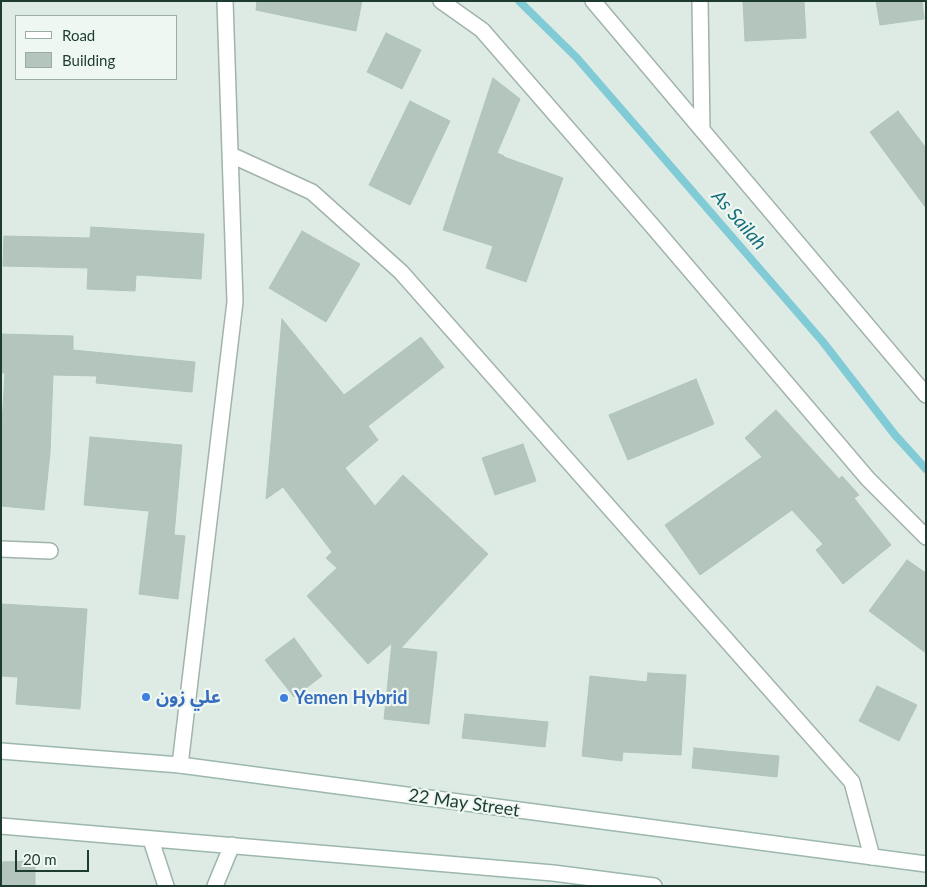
<!DOCTYPE html>
<meta charset="utf-8">
<style>
body{margin:0}
#map{position:relative;width:927px;height:887px;overflow:hidden;background:#deebe4;font-family:Lato,sans-serif}
canvas{display:block}
.frame{position:absolute;inset:0;border:2px solid #1e3b32;pointer-events:none}
.legend{position:absolute;left:15px;top:15px;width:162px;height:65px;box-sizing:border-box;background:#eef7f2;border:1px solid #9baca5;margin:0;padding:6px 9px;list-style:none;font-size:15px;color:#1e3b32}
.legend li{display:flex;align-items:center;gap:10px;height:25px}
.legend b{width:25px;border:1px solid #9baca5}
.scale{position:absolute;left:15px;top:850px;width:74px;height:22px;box-sizing:border-box;border:2px solid #1e3b32;border-top:0;padding-left:6px;font-size:15px;line-height:18px;white-space:nowrap;color:#1e3b32;-webkit-text-stroke:4px #eef7f2;paint-order:stroke}
</style>
<div id="map">
<canvas width="927" height="887"></canvas>
<div class="frame"></div>
<ul class="legend">
<li><b style="height:6px;background:#fff"></b>Road</li>
<li><b style="height:14px;background:#b3c5bd"></b>Building</li>
</ul>
<div class="scale">20 m</div>
</div>
<script>
const ctx = document.querySelector('canvas').getContext('2d');
ctx.lineJoin = 'round';
function toPath(rows) {
  const path = new Path2D();
  for (const r of rows) {
    path.moveTo(r[0], r[1]);
    for (let i = 2; i < r.length; i += 2) path.lineTo(r[i], r[i + 1]);
  }
  return path;
}
function stroke(path, color, width, dash) {
  ctx.strokeStyle = color;
  ctx.lineWidth = width;
  ctx.lineCap = dash ? 'butt' : 'round';
  ctx.setLineDash(dash || []);
  ctx.stroke(path);
}
function fillPath(path, color) {
  ctx.fillStyle = color;
  ctx.fill(path, 'evenodd');
}
function drawText(font, color, halo, rows, align = 'center') {
  ctx.font = font + ' Lato,"Noto Sans Arabic",sans-serif';
  ctx.lineWidth = 4.5;
  ctx.setLineDash([]);
  ctx.textBaseline = 'middle';
  ctx.strokeStyle = halo;
  ctx.fillStyle = color;
  for (const [text, x, y, turn = 0] of rows) {
    ctx.save();
    ctx.translate(x, y);
    ctx.rotate((+turn || 0) * Math.PI / 180);
    ctx.textAlign = isNaN(turn) ? turn : align;
    if (halo) ctx.strokeText(text, 0, 0);
    ctx.fillText(text, 0, 0);
    ctx.restore();
  }
}
stroke(toPath([
 [519,1,577,58,823,342,895,435,926,469]
]), '#80cbd5', 8);
const building = toPath([
 [257,1,362,1,356,31,256,10,257,1],
 [743,1,804,1,806,38,745,41,743,1],
 [876,1,922,1,924,19,880,25,876,1],
 [386,33,421,50,402,89,367,72,386,33],
 [493,78,520,99,497,153,504,156,504,157,563,178,526,282,486,268,493,246,443,230,493,78],
 [410,101,450,121,410,205,369,185,410,101],
 [898,111,926,148,926,208,870,132,898,111],
 [91,227,204,234,201,279,136,275,135,291,87,289,88,268,3,266,4,236,90,238,91,227],
 [302,231,360,264,326,322,269,288,302,231],
 [282,319,344,395,421,337,444,367,368,426,378,440,345,468,375,506,403,475,488,554,401,648,437,652,429,724,384,719,392,643,368,664,307,596,337,568,326,558,332,552,283,487,266,499,282,319],
 [1,334,73,336,73,350,195,362,192,392,96,383,97,376,53,375,50,453,44,510,1,506,1,442,5,373,1,373,1,334],
 [696,379,714,424,628,460,609,415,696,379],
 [776,410,839,479,842,476,859,495,854,498,891,545,843,584,816,550,823,544,792,510,700,575,665,525,762,457,745,438,776,410],
 [90,437,182,445,174,535,185,536,178,599,139,594,149,511,84,505,90,437],
 [523,444,536,481,495,495,482,458,523,444],
 [907,560,926,573,926,653,869,611,907,560],
 [1,604,87,609,80,709,16,704,18,677,1,676,1,604],
 [294,638,322,676,294,697,265,660,294,638],
 [648,673,686,675,681,755,623,752,622,761,582,756,590,676,647,682,648,673],
 [877,686,917,705,899,741,859,721,877,686],
 [465,714,548,722,545,747,462,738,465,714],
 [694,748,779,756,777,777,692,768,694,748],
 [35,861,35,886,1,886,1,862,35,861]
]);
fillPath(building, '#b3c5bd');
stroke(building, '#b0c5bb', 1);
const street = toPath([
 [441,1,482,30,655,229,868,479,926,537],
 [593,1,926,395],
 [700,1,702,130],
 [231,155,312,192,401,272,852,782,872,857],
 [1,549,50,551],
 [180,765,235,302,225,1]
]);
const secondary = toPath([
 [1,751,180,765,926,864],
 [1,826,553,873,654,886],
 [151,840,166,886],
 [215,886,232,845]
]);
stroke(street, '#a1b3ab', 18);
stroke(secondary, '#9cb7ac', 18);
stroke(street, '#fff', 15);
stroke(secondary, '#fff', 15);
for (const [x, y, r, color] of [
 [146,697,5,"#3f7fe0"],
 [284,698,5,"#3f7fe0"]
]) {
  const dot = new Path2D();
  dot.arc(x, y, r, 0, 2 * Math.PI);
  ctx.fillStyle = color;
  ctx.fill(dot);
  stroke(dot, '#eef7f2', 2);
}
drawText('bold 18px', '#366cbe', '#eef7f2', [
 ["علي زون",156,697],
 ["Yemen Hybrid",294,698]
], 'left');
drawText('18px', '#1e3b32', '#eef7f2', [
 ["22 May Street",464,803,8]
]);
drawText('italic 19px', '#156e7b', '#eef7f2', [
 ["As Sailah",739,220,49]
]);
</script>
